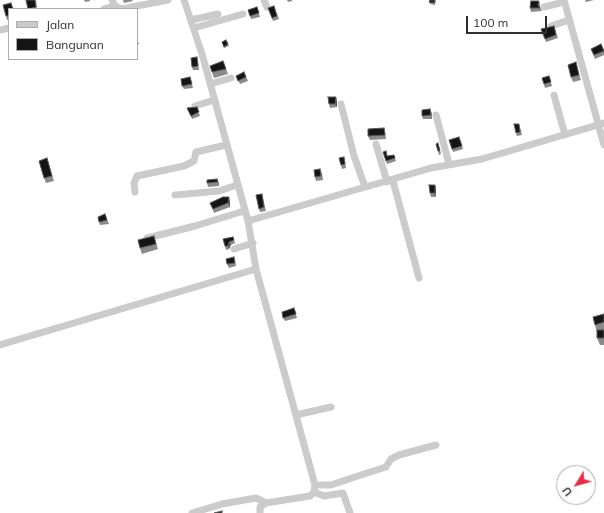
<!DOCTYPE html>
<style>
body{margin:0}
#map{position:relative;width:604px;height:513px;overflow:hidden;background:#fff;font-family:Mulish,sans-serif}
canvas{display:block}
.legend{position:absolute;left:8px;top:8px;width:130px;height:52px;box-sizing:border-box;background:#fff;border:1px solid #ababab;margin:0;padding:5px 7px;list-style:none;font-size:12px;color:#2e2e2e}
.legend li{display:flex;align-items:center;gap:8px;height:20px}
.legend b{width:20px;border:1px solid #ababab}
.north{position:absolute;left:556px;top:465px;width:40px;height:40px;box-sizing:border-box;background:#fff;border:1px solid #ababab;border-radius:50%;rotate:233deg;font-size:11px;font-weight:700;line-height:16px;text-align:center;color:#2e2e2e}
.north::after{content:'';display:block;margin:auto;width:14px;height:18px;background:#e82c45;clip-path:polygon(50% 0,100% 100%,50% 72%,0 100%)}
.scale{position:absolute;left:466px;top:16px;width:81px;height:18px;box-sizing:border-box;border:2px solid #2e2e2e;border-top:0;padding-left:5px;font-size:12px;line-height:14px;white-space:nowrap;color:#2e2e2e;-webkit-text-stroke:3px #fff;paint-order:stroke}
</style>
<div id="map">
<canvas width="604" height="513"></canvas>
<ul class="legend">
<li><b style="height:5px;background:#cbcbcb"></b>Jalan</li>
<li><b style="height:11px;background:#151515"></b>Bangunan</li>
</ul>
<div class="north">U</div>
<div class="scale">100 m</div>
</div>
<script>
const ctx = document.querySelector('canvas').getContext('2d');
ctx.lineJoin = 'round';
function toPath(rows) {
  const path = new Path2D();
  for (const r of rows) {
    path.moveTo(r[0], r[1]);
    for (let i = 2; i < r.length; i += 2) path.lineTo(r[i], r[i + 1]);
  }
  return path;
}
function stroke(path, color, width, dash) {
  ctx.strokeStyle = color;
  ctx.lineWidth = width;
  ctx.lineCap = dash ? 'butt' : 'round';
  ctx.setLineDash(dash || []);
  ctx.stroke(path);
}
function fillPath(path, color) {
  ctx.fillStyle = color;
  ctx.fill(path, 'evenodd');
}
stroke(toPath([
 [112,0,115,6,121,9,168,0],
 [184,0,202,54,248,221,256,269,315,485,314,492,310,496,266,503,260,507,260,513],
 [264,0,267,7],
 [564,0,604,145],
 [544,7,564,2],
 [104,9,115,6],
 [191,20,218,14],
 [551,26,569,20],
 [194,28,243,14],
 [0,30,9,28],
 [210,84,231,78],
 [554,95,565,135],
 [341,104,354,156,365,187],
 [195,106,214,100],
 [436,115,449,164],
 [376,144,387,182],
 [393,181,419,278],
 [135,192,134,183,137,176,184,166,194,161,196,152,226,145],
 [175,195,219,191,237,185],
 [248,221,431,168,482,159,604,123],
 [147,238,195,226,244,211],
 [234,249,253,243],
 [0,345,256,269],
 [296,415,331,407],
 [315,485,331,485,364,474,386,467,391,459,399,455,436,445],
 [314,492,324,496,343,493,350,513],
 [192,513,222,504,256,498,266,503]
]), '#cbcbcb', 7);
fillPath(toPath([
 [26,0,36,0,37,9,28,9],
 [84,0,90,0,90,1,85,2],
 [123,0,132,0,133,1,124,3],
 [287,0,292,0,292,1,288,2],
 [436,0,435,5,430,4,429,2],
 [585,0,594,0,586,2],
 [539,1,540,4,540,7,542,11,531,12,530,8],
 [274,6,279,19,273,21,268,8],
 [257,7,260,17,251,19,248,10],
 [9,9,9,20,7,20,6,16],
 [554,26,558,38,546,42,545,39],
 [137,39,139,44,137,45],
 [226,40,229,46,224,48,222,42],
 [591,49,604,50,604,55,595,59],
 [198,61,199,70,193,70,192,67],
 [223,61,228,74,214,78,212,72],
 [577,68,581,80,573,82,571,77],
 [244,72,248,81,240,84,236,76],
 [549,76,552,86,545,88,542,78],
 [190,77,193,88,184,89,182,86],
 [337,101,337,107,330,108,329,104],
 [197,107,200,116,192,119,187,108],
 [430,109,432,113,432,119,423,119,422,116],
 [520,127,522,135,517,136,516,133],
 [384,128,385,131,386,139,370,140,368,136],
 [459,137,463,149,453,152,449,140],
 [436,144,439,147,441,154,439,155],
 [383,152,387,156,394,155,396,161,387,164],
 [47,158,54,181,46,183,44,178],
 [345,161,346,168,342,169,341,165],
 [320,169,322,173,323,180,316,181,315,177],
 [219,182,219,186,208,187,207,183],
 [436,188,436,197,431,197,430,193],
 [262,194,266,211,260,212,259,209],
 [230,201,230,207,214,213,210,203],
 [105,214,109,224,100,225,99,222],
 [154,236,158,249,142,254,140,248],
 [233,237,235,243,231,245,229,249,226,250,225,246],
 [235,261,236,266,229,268,227,264],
 [294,308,297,318,285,321,283,318],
 [604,314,604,345,600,345,597,338,597,332,595,325]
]), '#8a8a8a');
fillPath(toPath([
 [336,97,337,101,337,107,335,104],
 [435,185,436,188,436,197,435,193],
 [229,197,230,201,230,207,228,203],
 [229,242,231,245,229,249,228,246]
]), '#5b5b5b');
const building = toPath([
 [26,0,35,0,36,7,28,9,26,0],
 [430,0,435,0,434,3,429,2,430,0],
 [531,1,539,1,538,5,540,8,530,8,531,1],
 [11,3,13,9,9,9,9,16,6,16,3,5,11,3],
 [274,6,277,16,272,18,268,8,274,6],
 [257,7,259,13,250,16,248,10,257,7],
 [554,26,556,35,545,39,541,29,554,26],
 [226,40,228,44,224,47,222,42,226,40],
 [601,44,604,51,594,55,591,49,601,44],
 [197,57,198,66,192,67,191,58,197,57],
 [223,61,226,69,212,72,210,66,223,61],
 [576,62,579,75,571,77,568,65,576,62],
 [244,72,246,77,238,81,236,76,244,72],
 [549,76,551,82,544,84,542,78,549,76],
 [190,77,192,84,182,86,181,79,190,77],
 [328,97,336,97,335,104,329,104,328,97],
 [197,107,199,112,191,116,187,108,197,107],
 [430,109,431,115,422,116,422,110,430,109],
 [514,124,519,124,520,132,516,133,514,124],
 [384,128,385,135,368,136,368,129,384,128],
 [459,137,462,146,452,149,449,140,459,137],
 [438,143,440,151,438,151,436,144,438,143],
 [386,151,387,156,394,155,395,158,386,161,383,152,386,151],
 [344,157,345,164,341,165,339,158,344,157],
 [47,158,52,176,44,178,39,161,47,158],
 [320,169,321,176,315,177,314,170,320,169],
 [217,179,218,182,207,183,207,180,217,179],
 [429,185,435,185,435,193,430,193,429,185],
 [262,194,264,207,259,209,256,195,262,194],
 [223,197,229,197,228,203,213,209,210,203,223,197],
 [105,214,107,220,99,222,98,217,105,214],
 [154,236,156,244,140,248,138,240,154,236],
 [233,237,234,240,229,242,228,246,225,246,223,239,233,237],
 [234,257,235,263,227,264,226,259,234,257],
 [294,308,296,314,283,318,282,312,294,308],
 [604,314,604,322,595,325,593,317,604,314],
 [597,330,604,330,604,338,597,338,597,330],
 [222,511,222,513,214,513,222,511]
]);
fillPath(building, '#151515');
stroke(building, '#5b5b5b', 1);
</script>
